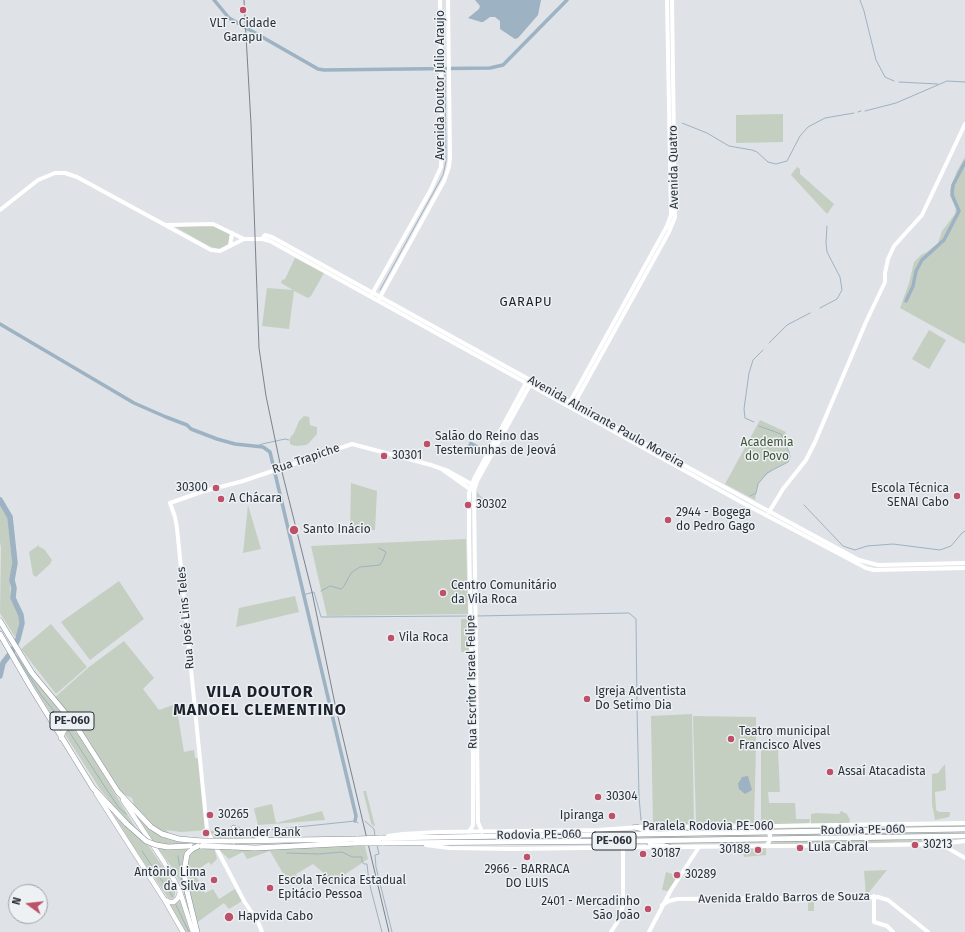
<!DOCTYPE html>
<meta charset="utf-8">
<style>
body{margin:0}
#map{position:relative;width:965px;height:932px;overflow:hidden;background:#dfe2e6;font-family:"Fira Sans",sans-serif}
canvas{display:block}
.north{position:absolute;left:8px;top:884px;width:40px;height:40px;box-sizing:border-box;background:#eef1f4;border:1px solid #9fa4aa;border-radius:50%;rotate:285deg;font-size:11px;font-weight:700;line-height:16px;text-align:center;color:#29313b}
.north::after{content:'';display:block;margin:auto;width:14px;height:18px;background:#bd5169;clip-path:polygon(50% 0,100% 100%,50% 72%,0 100%)}
</style>
<div id="map">
<canvas width="965" height="932"></canvas>
<div class="north">N</div>
</div>
<script>
const ctx = document.querySelector('canvas').getContext('2d');
ctx.lineJoin = 'round';
function fillPath(path, color) {
  ctx.fillStyle = color;
  ctx.fill(path, 'evenodd');
}
function toPath(rows) {
  const path = new Path2D();
  for (const r of rows) {
    path.moveTo(r[0], r[1]);
    for (let i = 2; i < r.length; i += 2) path.lineTo(r[i], r[i + 1]);
  }
  return path;
}
function stroke(path, color, width, dash) {
  ctx.strokeStyle = color;
  ctx.lineWidth = width;
  ctx.lineCap = dash ? 'butt' : 'round';
  ctx.setLineDash(dash || []);
  ctx.stroke(path);
}
function drawText(font, color, halo, rows, align = 'center') {
  ctx.font = font + ' "Fira Sans",sans-serif';
  ctx.lineWidth = 3;
  ctx.setLineDash([]);
  ctx.textBaseline = 'middle';
  ctx.strokeStyle = halo;
  ctx.fillStyle = color;
  for (const [text, x, y, turn = 0] of rows) {
    ctx.save();
    ctx.translate(x, y);
    ctx.rotate((+turn || 0) * Math.PI / 180);
    ctx.textAlign = isNaN(turn) ? turn : align;
    if (halo) ctx.strokeText(text, 0, 0);
    ctx.fillText(text, 0, 0);
    ctx.restore();
  }
}
fillPath(toPath([
 [783,114,783,142,736,143,736,115],
 [965,157,965,344,900,308,909,283,914,262,921,255,927,252,938,243,942,231,955,214,956,207,953,201,950,190,957,171],
 [797,167,800,169,800,174,834,204,827,214,791,175],
 [215,225,230,234,228,244,219,249,211,247,175,227],
 [295,258,324,273,311,296,308,298,294,291,289,329,262,326,267,288,293,290,281,283,282,280,285,279],
 [929,330,946,340,929,369,912,359],
 [304,416,309,417,310,425,313,426,317,427,317,434,309,443,306,445,296,446,292,445,290,444,290,438,294,433,299,421],
 [760,420,786,432,783,438,790,457,788,462,772,470,764,477,758,484,755,500,725,484],
 [351,483,377,491,375,530,350,531],
 [477,492,488,504,476,504],
 [0,504,8,516,13,558,12,572,10,580,11,601,20,617,17,634,15,637,0,613,1,548,0,542],
 [248,505,261,549,243,553],
 [466,539,468,614,327,616,311,546],
 [39,545,39,547,44,549,52,560,50,564,36,577,33,575,29,552],
 [119,581,144,619,90,660,61,622],
 [295,596,299,612,236,627,239,608],
 [461,619,471,619,471,652,461,652],
 [51,624,87,667,56,694,21,649],
 [124,641,154,678,143,689,159,710,176,704,184,752,194,750,195,758,200,759,207,830,181,832,166,830,174,838,151,827,136,811,132,798,118,792,81,733,54,698,89,667],
 [18,656,33,678,69,723,64,724,61,730,16,657],
 [692,714,694,825,653,825,651,716],
 [693,716,756,717,756,747,754,823,696,823],
 [72,728,84,742,132,822,167,873,175,889,175,895,172,899,168,898,166,895,131,843,112,812,129,830,123,817,100,789,66,736,66,730],
 [761,748,778,750,780,792,768,792,769,803,795,803,796,819,810,819,809,823,761,825],
 [945,764,946,790,935,792,936,810,939,812,950,812,950,814,949,817,935,820,932,804,932,774,938,773],
 [363,791,366,791,375,826,373,826,371,823],
 [272,804,276,823,322,811,325,820,258,825,254,809,255,808],
 [841,811,847,814,850,820,849,823,811,824,811,814,816,813,839,814],
 [132,812,148,826,160,835,168,839,178,842,206,844,170,845,170,850,190,849,186,853,183,863,182,873,190,912,180,882,171,866],
 [965,825,965,828,771,831,769,827],
 [229,830,237,832,255,837,211,839,209,831],
 [965,832,965,834,771,838,771,834],
 [767,834,767,837,554,841,553,838],
 [935,839,937,842,896,842,860,844,770,844,772,841],
 [765,841,765,843,670,844,656,844,654,842],
 [364,843,368,859,329,885,326,875,313,864,296,874,300,884,296,883,294,880,288,882,270,851,247,859,243,852,229,859,219,850,220,847],
 [193,846,214,847,217,859,211,865,209,862,194,872,205,893,213,889,219,899,235,889,242,901,229,909,224,903,195,924,187,891,186,861],
 [743,848,766,848,766,855,744,857],
 [887,870,866,896,864,871],
 [666,872,678,876,668,891,662,890],
 [180,898,187,922,191,932,186,932,169,904,176,903],
 [808,901,814,901,814,911,808,911]
]), '#c5cfc1');
fillPath(toPath([
 [475,0,541,0,538,15,518,38,515,39,500,29,500,21,495,17,490,17,483,22,481,22,468,18,479,9,480,6],
 [470,441,481,447,478,452,468,446],
 [748,776,752,790,745,794,739,789,738,784,742,777]
]), '#9db2c2');
stroke(toPath([
 [860,0,864,11,876,60,885,77,894,81],
 [899,82,938,84],
 [865,111,896,103,947,81,965,82],
 [858,112,861,111],
 [682,123,707,133,729,146,752,150,757,152,768,162,776,164,787,161,800,136,808,127,825,118,854,113],
 [380,290,443,175,446,161,445,69],
 [820,308,837,299,842,290,840,277,827,252,826,243,827,226],
 [769,343,787,325,810,313],
 [754,422,745,418,744,409,749,373,753,360,763,350],
 [257,446,262,444,285,439,289,440],
 [750,496,756,493,758,484,767,473,788,462,790,457,789,452,781,434,759,426],
 [804,505,843,546,855,550,867,546,893,544,940,550,951,546,962,533,965,531],
 [321,591,330,586,341,589,344,586,351,573,355,570,360,567,380,565,383,560,386,552,379,548],
 [303,595,314,592,321,617,468,616],
 [477,616,629,613,636,619,637,708,639,797,641,820],
 [13,650,41,695,64,723],
 [68,730,105,787,119,808,126,814],
 [365,821,374,829,375,836],
 [248,831,269,830,355,821,358,823],
 [377,845,379,854,375,855,376,867,392,932],
 [142,851,173,897],
 [287,853,319,854,342,852,352,857,362,857,362,862,364,864,367,864,369,882,382,932],
 [178,856,182,882,180,883],
 [176,905,189,932]
]), '#9db2c2', 1);
stroke(toPath([
 [214,0,229,18,318,69,324,70,490,68,503,65,567,0],
 [906,301,913,286,916,271,922,260,944,240,959,211,952,195,953,185,965,162],
 [0,324,134,403,166,417,187,425,191,429,217,439,235,444,263,447,270,452,356,816,355,821]
]), '#9db2c2', 3.5);
stroke(toPath([
 [0,500,10,517,15,563,12,580,14,588,13,598,21,615,22,623,18,639,13,650,3,663,0,676]
]), '#9db2c2', 5.5);
const primary = toPath([
 [96,793,164,899,183,932],
 [123,800,164,862,174,880,180,892,193,932],
 [166,900,169,902,174,902,178,898,180,892]
]);
const highway = toPath([
 [0,621,32,673,76,726,118,792,151,827,162,834,179,839,202,841],
 [0,634,30,686,93,788,127,824],
 [61,738,63,732,66,728,70,726,76,726],
 [635,827,654,832],
 [234,828,240,831,266,838],
 [380,838,965,829],
 [233,841,358,839],
 [382,843,631,841,965,836],
 [650,843,669,847],
 [233,847,255,848,356,843],
 [197,932,187,891,184,872,187,854,192,849,198,846]
]);
stroke(primary, '#9fa7b0', 5.5);
stroke(highway, '#88919b', 6);
stroke(toPath([
 [0,210,38,180,55,173,65,173,77,177,211,250,220,251,244,239],
 [167,225,213,224,244,239,262,239,270,241,743,503,866,568,874,570,965,568],
 [262,239,265,235,272,237,691,469,859,560,878,565,965,563],
 [230,246,232,233],
 [372,294,430,191,441,167,442,134,440,0],
 [379,299,444,181,449,167,450,157,448,0],
 [570,402,667,226,671,215,667,0],
 [574,404,669,232,675,217,672,0],
 [443,470,470,489],
 [769,512,783,489,806,460,815,442,866,322,885,282,885,273,888,259,894,246,922,215,965,124],
 [762,826,767,829,770,835,770,839,767,846],
 [469,832,473,825,473,756,469,534,469,493,474,479,526,383],
 [482,832,478,822,474,491,477,481,530,385],
 [388,836,403,834,438,832,598,830,654,826,711,827,965,823],
 [941,844,965,858],
 [426,845,449,848,511,849,661,847],
 [668,847,889,845,941,844,965,841],
 [874,896,874,922,887,926,893,932],
 [662,905,669,901,677,899,878,897,888,900,928,932],
 [262,932,258,922,244,901,207,830,177,528,175,517,170,503,201,492,243,481,352,444,431,465,448,471,475,486],
 [611,932,618,921,623,906,623,847],
 [649,932,671,890,699,847]
]), '#fff', 4);
stroke(primary, '#fff', 4.5);
stroke(highway, '#fff', 5);
stroke(toPath([
 [244,0,251,124,259,348,266,396,281,468,312,592,335,704,389,932]
]), '#7a838e', 1);
const highwayBridge = toPath([
 [127,824,146,841,156,845,168,847,190,846],
 [358,839,380,838],
 [202,841,233,841],
 [356,843,382,843],
 [202,846,233,847]
]);
stroke(highwayBridge, '#88919b', 6, []);
stroke(highwayBridge, '#fff', 5);
for (const [x, y, r, color] of [
 [243,10,4,"#bd5169"],
 [427,444,4,"#bd5169"],
 [384,456,4,"#bd5169"],
 [216,488,4,"#bd5169"],
 [957,496,4,"#bd5169"],
 [221,499,4,"#bd5169"],
 [468,505,4,"#bd5169"],
 [668,520,4,"#bd5169"],
 [294,530,5,"#bd5169"],
 [443,593,4,"#bd5169"],
 [391,638,4,"#bd5169"],
 [587,699,4,"#bd5169"],
 [731,739,4,"#bd5169"],
 [830,772,4,"#bd5169"],
 [598,797,4,"#bd5169"],
 [210,815,4,"#bd5169"],
 [612,816,4,"#bd5169"],
 [206,833,4,"#bd5169"],
 [915,845,4,"#bd5169"],
 [800,848,4,"#bd5169"],
 [758,850,4,"#bd5169"],
 [643,854,4,"#bd5169"],
 [527,857,4,"#bd5169"],
 [677,875,4,"#bd5169"],
 [214,880,4,"#bd5169"],
 [270,888,4,"#bd5169"],
 [648,909,4,"#bd5169"],
 [229,917,5,"#bd5169"]
]) {
  const dot = new Path2D();
  dot.arc(x, y, r, 0, 2 * Math.PI);
  ctx.fillStyle = color;
  ctx.fill(dot);
  stroke(dot, '#eef1f4', 1.5);
}
for (const [x, y, w] of [
 [72,721,44],
 [614,841,44]
]) {
  const box = new Path2D();
  box.roundRect(x - w / 2, y - 9, w, 18, 3);
  ctx.fillStyle = '#eef1f4';
  ctx.fill(box);
  stroke(box, '#29313b', 1);
}
drawText('bold 11px', '#29313b', null, [
 ["PE-060",72,721],
 ["PE-060",614,841]
]);
drawText('12px', '#29313b', '#eef1f4', [
 ["VLT - Cidade",243,24,"center"],
 ["Garapu",243,38,"center"],
 ["Salão do Reino das",435,437],
 ["Testemunhas de Jeová",435,451],
 ["30301",392,456],
 ["30300",208,488,"right"],
 ["Escola Técnica",949,489,"right"],
 ["SENAI Cabo",949,503,"right"],
 ["A Chácara",229,499],
 ["30302",476,505],
 ["2944 - Bogega",676,513],
 ["do Pedro Gago",676,527],
 ["Santo Inácio",303,530],
 ["Centro Comunitário",451,586],
 ["da Vila Roca",451,600],
 ["Vila Roca",399,638],
 ["Igreja Adventista",595,692],
 ["Do Setimo Dia",595,706],
 ["Teatro municipal",739,732],
 ["Francisco Alves",739,746],
 ["Assaí Atacadista",838,772],
 ["30304",606,797],
 ["30265",218,815],
 ["Ipiranga",604,816,"right"],
 ["Santander Bank",214,833],
 ["30213",923,845],
 ["Lula Cabral",808,848],
 ["30188",750,850,"right"],
 ["30187",651,854],
 ["2966 - BARRACA",527,870,"center"],
 ["DO LUIS",527,884,"center"],
 ["Antônio Lima",206,873,"right"],
 ["da Silva",206,887,"right"],
 ["30289",685,875],
 ["Escola Técnica Estadual",278,881],
 ["Epitácio Pessoa",278,895],
 ["2401 - Mercadinho",640,902,"right"],
 ["São João",640,916,"right"],
 ["Hapvida Cabo",238,917]
], 'left');
drawText('12px', '#29313b', '#eef1f4', [
 ["Avenida Doutor Júlio Araujo",441,85,-90],
 ["Avenida Quatro",674,167,-91],
 ["Avenida Almirante Paulo Moreira",606,422,29],
 ["Rua Trapiche",306,459,-19],
 ["Rua José Lins Teles",186,618,-95],
 ["Rua Escritor Israel Felipe",472,682,-91],
 ["Paralela Rodovia PE-060",708,827],
 ["Rodovia PE-060",863,830,-1],
 ["Rodovia PE-060",539,835,-1],
 ["Avenida Eraldo Barros de Souza",784,898,-1]
]);
drawText('12px', '#405538', '#eef1f4', [
 ["Academia",767,443],
 ["do Povo",767,457]
]);
ctx.letterSpacing = '1px';
drawText('13px', '#1c222c', '#eef1f4', [
 ["GARAPU",526,302]
]);
ctx.letterSpacing = '0px';
ctx.letterSpacing = '1px';
drawText('bold 16px', '#1c222c', '#eef1f4', [
 ["VILA DOUTOR",260,693],
 ["MANOEL CLEMENTINO",260,711]
]);
ctx.letterSpacing = '0px';
</script>
